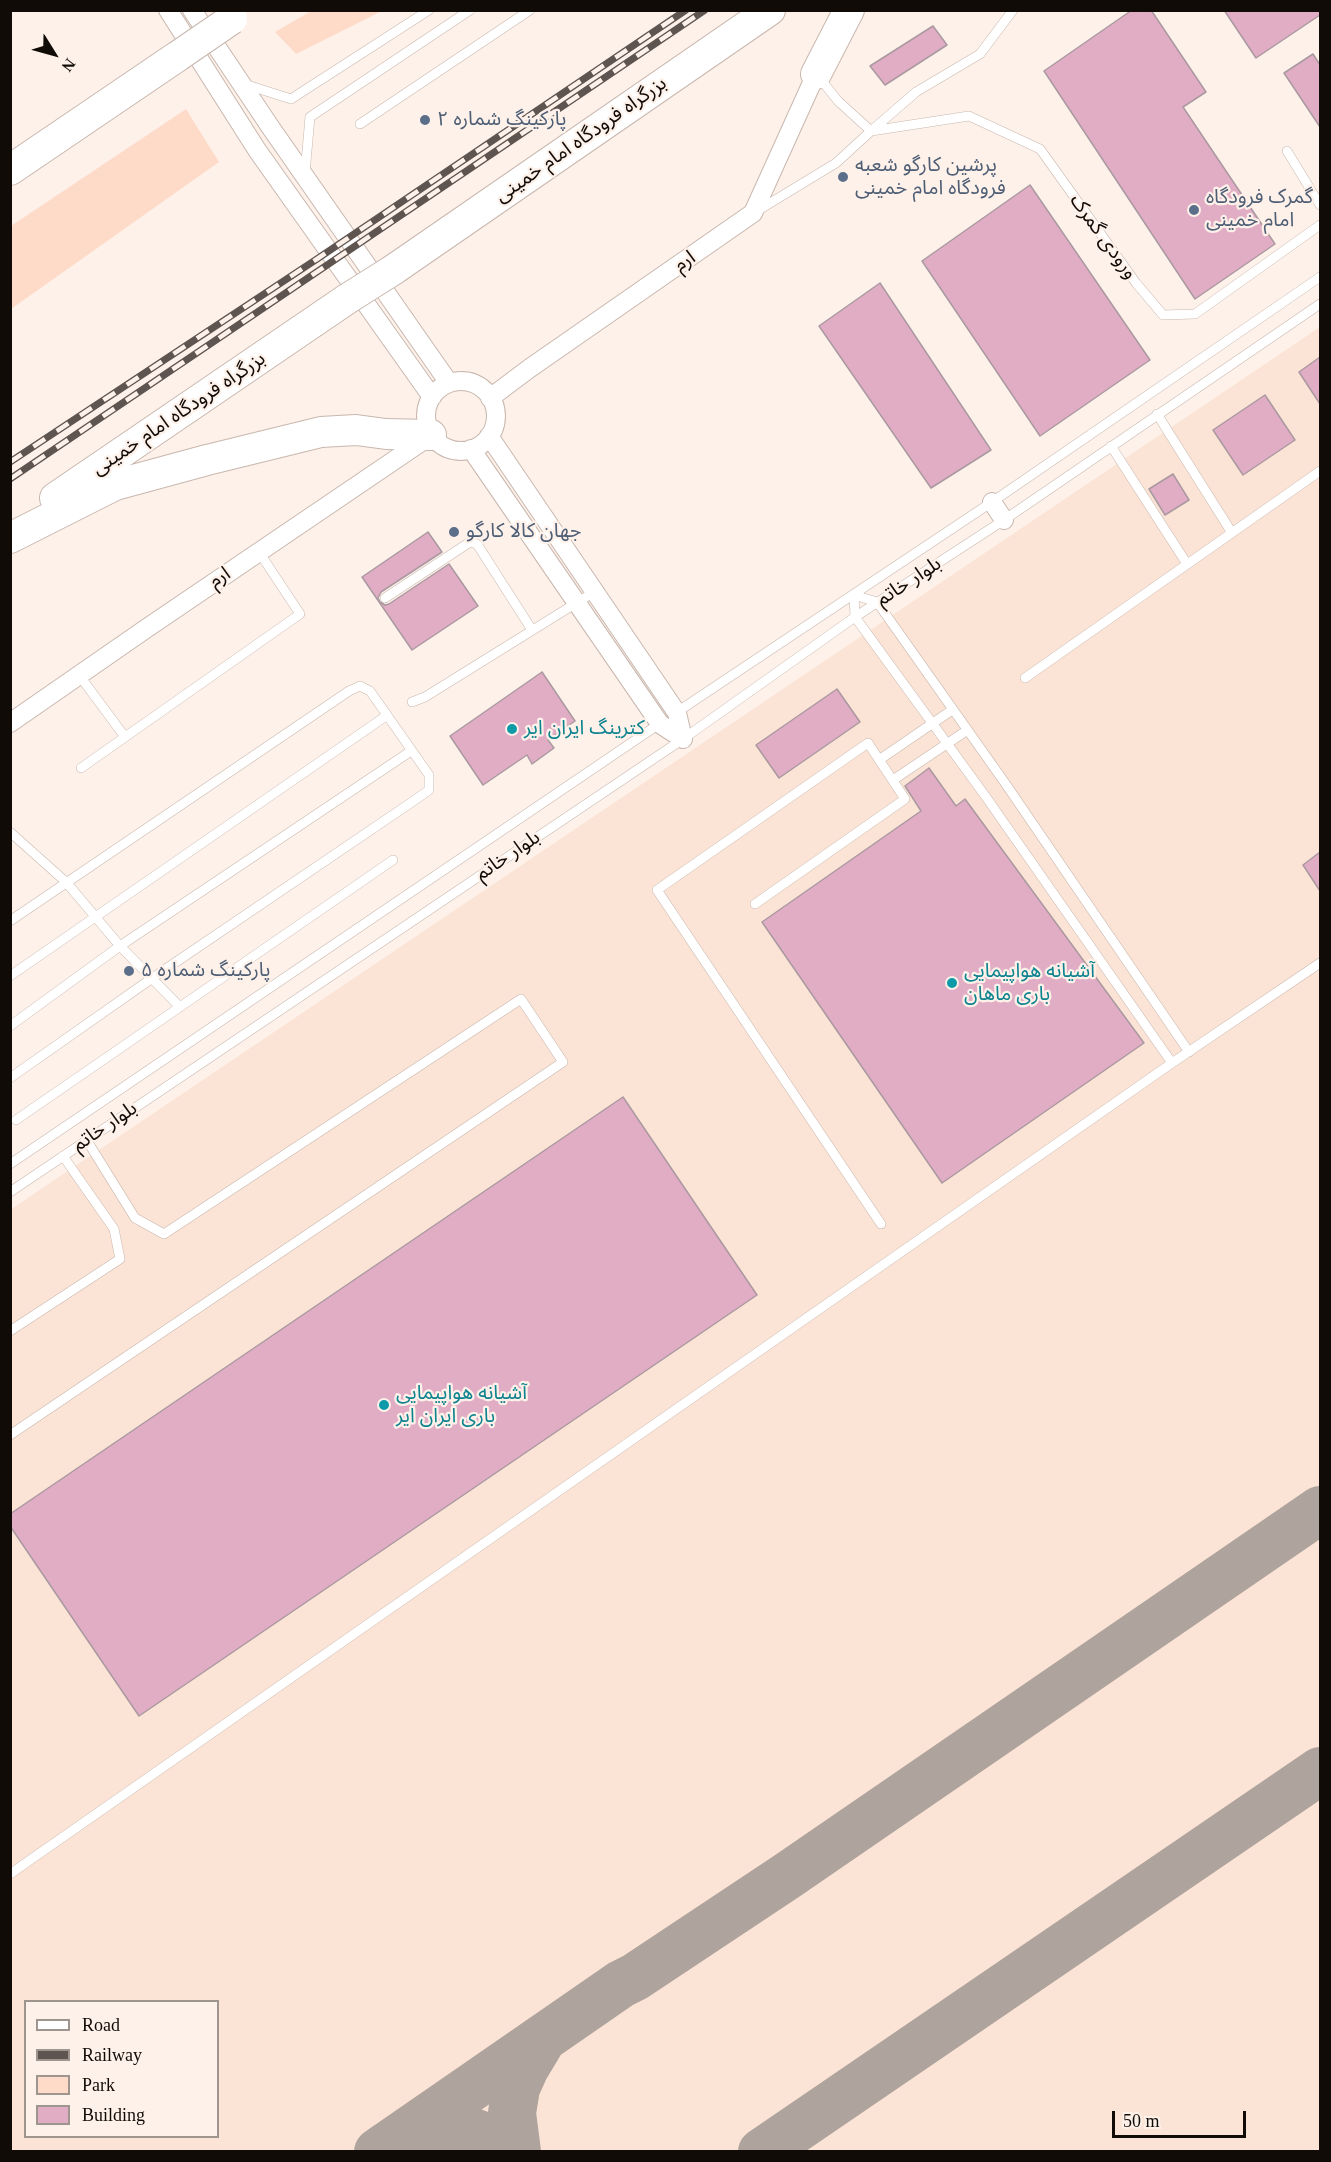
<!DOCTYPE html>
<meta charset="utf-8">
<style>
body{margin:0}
#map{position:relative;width:1331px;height:2162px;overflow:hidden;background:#fef1e9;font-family:"Times New Roman",serif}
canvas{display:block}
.frame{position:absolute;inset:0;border:12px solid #110b08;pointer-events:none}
.legend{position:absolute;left:24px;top:2000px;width:195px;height:138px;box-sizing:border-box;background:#fef1e9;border:2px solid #9f958f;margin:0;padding:8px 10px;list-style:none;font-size:18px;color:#110b08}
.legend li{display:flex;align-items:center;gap:12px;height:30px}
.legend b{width:30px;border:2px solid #9f958f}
.north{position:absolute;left:24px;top:24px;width:60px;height:60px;-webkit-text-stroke:4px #fef1e9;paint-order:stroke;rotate:127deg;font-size:16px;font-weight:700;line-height:24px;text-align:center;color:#110b08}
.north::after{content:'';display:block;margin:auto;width:21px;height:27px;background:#110b08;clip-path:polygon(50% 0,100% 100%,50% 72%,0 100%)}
.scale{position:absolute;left:1112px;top:2111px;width:134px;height:27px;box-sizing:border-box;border:3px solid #110b08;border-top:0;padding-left:8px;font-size:18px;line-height:21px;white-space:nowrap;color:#110b08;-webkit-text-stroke:4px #fef1e9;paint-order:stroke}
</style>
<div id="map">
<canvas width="1331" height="2162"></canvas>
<div class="frame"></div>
<ul class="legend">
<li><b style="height:8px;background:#fff"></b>Road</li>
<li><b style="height:8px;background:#5e5551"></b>Railway</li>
<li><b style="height:16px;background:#fddbc8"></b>Park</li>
<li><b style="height:16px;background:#e1adc5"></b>Building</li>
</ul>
<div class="north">N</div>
<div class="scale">50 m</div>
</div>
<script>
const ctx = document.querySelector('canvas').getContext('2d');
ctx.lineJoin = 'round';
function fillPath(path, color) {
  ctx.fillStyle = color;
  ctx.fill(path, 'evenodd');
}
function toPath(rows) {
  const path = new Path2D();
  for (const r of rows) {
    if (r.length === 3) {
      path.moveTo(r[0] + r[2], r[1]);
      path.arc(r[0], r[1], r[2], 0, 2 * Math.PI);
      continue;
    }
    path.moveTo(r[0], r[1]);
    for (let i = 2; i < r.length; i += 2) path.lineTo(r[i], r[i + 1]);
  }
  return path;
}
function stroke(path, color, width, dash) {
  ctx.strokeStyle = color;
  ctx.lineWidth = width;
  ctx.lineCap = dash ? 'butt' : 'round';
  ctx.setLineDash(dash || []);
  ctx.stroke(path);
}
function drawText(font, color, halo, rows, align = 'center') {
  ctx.font = font + ' "Times New Roman","Noto Sans Arabic",serif';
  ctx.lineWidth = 4.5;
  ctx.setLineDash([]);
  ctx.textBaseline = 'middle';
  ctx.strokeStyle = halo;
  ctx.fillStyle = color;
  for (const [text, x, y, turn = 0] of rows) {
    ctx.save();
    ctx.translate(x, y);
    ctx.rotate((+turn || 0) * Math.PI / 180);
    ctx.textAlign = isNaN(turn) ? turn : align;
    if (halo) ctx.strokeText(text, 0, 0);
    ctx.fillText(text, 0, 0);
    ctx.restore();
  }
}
fillPath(toPath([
 [1320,327,1320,2151,11,2151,10,1210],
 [26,2002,218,2002,218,2136,26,2136]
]), '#fbe3d5');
fillPath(toPath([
 [311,11,311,10,382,11,296,54,275,32],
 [186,109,219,162,11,309,11,226]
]), '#fddbc8');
stroke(toPath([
 [401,2137,447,2129,476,2133,496,2141,510,2152],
 [378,2152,621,1984,635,1977,787,1876,1320,1510],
 [517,2152,512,2113,516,2088,525,2068,543,2038],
 [762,2152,1320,1771]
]), '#aea39d', 48);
const building = toPath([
 [1132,10,1151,10,1206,92,1183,107,1275,244,1195,299,1044,71,1132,10],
 [1224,10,1320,10,1320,15,1256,58,1224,10],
 [933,26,947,45,885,85,870,66,933,26],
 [1313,54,1320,65,1320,127,1284,73,1313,54],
 [1030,185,1150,360,1040,436,922,261,1030,185],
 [880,283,991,450,931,488,819,326,880,283],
 [1320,357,1320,404,1299,372,1320,357],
 [1265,395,1295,440,1243,475,1213,430,1265,395],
 [1173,474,1189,500,1165,515,1149,489,1173,474],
 [428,532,442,552,381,592,378,598,380,602,385,605,389,604,449,564,478,606,412,650,362,577,428,532],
 [542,672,575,721,548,740,554,748,532,764,527,755,483,785,450,736,542,672],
 [837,689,860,722,779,778,756,745,837,689],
 [929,768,956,806,965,799,1144,1043,942,1183,762,922,921,811,905,786,929,768],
 [1320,852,1320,891,1303,865,1320,852],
 [623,1097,757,1295,139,1716,10,1526,10,1514,623,1097]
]);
fillPath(building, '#e1adc5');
stroke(building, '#aa99a0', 1.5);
const service = toPath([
 [244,84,291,99,429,10],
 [360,124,530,10],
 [871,131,969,116,1040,149,1136,283,1163,315,1195,314,1320,225],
 [871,131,916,92,980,54,1013,10],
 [1287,151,1320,205],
 [305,173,310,117,470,10],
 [757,211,836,163,871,131,838,101,818,76],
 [1157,414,1232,533],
 [1111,446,1187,564],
 [385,598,470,542,477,544,532,630],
 [79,675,125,737],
 [1025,678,1320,471],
 [412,702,425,697,594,592],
 [674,714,992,502,1320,277],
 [879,760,952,710],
 [81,768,300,614,259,552],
 [893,780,966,731],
 [10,832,66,882,120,946,180,1007],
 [755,904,905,799,868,743,657,890,881,1224],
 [10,921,349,691,360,686,370,691,429,775,429,790,412,802,151,979,10,1078],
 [10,976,386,716],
 [10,1026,120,946,411,751],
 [1172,1063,986,797,855,617,854,595,877,602,1005,783,1189,1052],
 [16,1120,393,860],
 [10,1164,662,722],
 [10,1192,683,739,855,617,1004,520,1320,304],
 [10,1331,120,1259,114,1229,63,1156],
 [10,1435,563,1062,521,999,164,1234,135,1218,86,1139],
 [10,1874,1172,1063,1320,963]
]);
const minor = toPath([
 [168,10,257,150,432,397],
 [192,10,271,128,449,383],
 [461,416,35],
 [490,398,530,368,753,213,816,74],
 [471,449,660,724,683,739,677,713,489,436],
 [992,502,1004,520],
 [10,723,147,628,430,436]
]);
const trunk = toPath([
 [816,74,849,10],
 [10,170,178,56],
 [393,270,770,10],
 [55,498,347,299],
 [10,538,115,485,207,460,321,432,356,430,386,434,431,435]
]);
stroke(service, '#c8b7ae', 10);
stroke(minor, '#c8b7ae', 20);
stroke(trunk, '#c8b7ae', 32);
stroke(service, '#fff', 9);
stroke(minor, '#fff', 18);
stroke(trunk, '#fff', 30);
const rail = toPath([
 [10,462,317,259,686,10],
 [10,479,705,10]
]);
stroke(rail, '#5e5551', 7);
stroke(rail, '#fef1e9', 4.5, [14]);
const trunkBridge = toPath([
 [178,56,232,19],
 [347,299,393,270]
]);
stroke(trunkBridge, '#c8b7ae', 32, []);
stroke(trunkBridge, '#fff', 30);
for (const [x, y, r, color] of [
 [425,120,6,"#5c6f8a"],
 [843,177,6,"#5c6f8a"],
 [1194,210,6,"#5c6f8a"],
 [454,532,6,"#5c6f8a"],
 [512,729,6,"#0f9aa8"],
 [129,971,6,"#5c6f8a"],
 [952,983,6,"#0f9aa8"],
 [384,1405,6,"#0f9aa8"]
]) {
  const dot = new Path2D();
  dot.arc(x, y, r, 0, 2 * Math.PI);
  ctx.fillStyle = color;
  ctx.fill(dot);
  stroke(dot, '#fef1e9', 2);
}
drawText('20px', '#4e5e75', '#fef1e9', [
 ["پارکینگ شماره ۲",437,120],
 ["پرشین کارگو شعبه",855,166],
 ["فرودگاه امام خمینی",855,189],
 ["گمرک فرودگاه",1206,198],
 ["امام خمینی",1206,221],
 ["جهان کالا کارگو",466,532],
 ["پارکینگ شماره ۵",141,971]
], 'left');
drawText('20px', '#110b08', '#fef1e9', [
 ["بزرگراه فرودگاه امام خمینی",581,140,-35],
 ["ورودی گمرک",1103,237,54],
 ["ارم",685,262,-35],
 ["بزرگراه فرودگاه امام خمینی",179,414,-34],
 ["ارم",220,578,-34],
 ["بلوار خاتم",909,582,-33],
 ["بلوار خاتم",508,856,-34],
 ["بلوار خاتم",105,1127,-34]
]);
drawText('20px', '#0d838f', '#fef1e9', [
 ["کترینگ ایران ایر",524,729],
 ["آشیانه هواپیمایی",964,972],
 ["باری ماهان",964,995],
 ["آشیانه هواپیمایی",396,1394],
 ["باری ایران ایر",396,1417]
], 'left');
</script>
